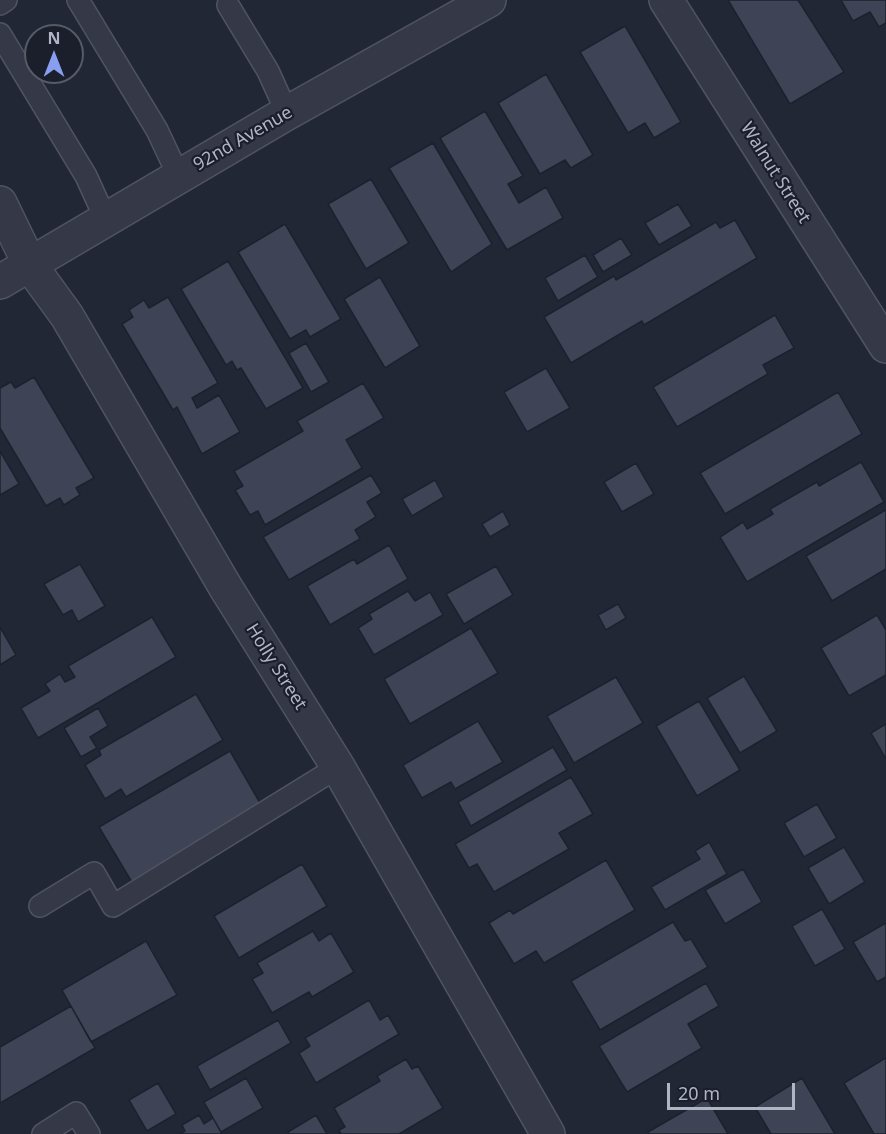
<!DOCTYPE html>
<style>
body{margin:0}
#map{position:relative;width:886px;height:1134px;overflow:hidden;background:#222736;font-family:"Noto Sans",sans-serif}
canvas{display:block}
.north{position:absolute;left:24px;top:24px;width:60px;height:60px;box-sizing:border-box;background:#1b1f2b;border:2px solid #575b68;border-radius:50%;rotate:0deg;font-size:16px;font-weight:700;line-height:24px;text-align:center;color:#b0b4c3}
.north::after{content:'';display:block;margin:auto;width:21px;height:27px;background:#889ff0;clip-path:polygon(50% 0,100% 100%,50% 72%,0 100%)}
.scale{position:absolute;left:667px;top:1083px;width:128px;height:27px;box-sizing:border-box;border:3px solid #b0b4c3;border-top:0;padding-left:8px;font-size:18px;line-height:21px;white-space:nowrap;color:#b0b4c3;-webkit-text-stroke:4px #1b1f2b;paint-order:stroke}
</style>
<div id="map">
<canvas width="886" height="1134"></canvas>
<div class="north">N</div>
<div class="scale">20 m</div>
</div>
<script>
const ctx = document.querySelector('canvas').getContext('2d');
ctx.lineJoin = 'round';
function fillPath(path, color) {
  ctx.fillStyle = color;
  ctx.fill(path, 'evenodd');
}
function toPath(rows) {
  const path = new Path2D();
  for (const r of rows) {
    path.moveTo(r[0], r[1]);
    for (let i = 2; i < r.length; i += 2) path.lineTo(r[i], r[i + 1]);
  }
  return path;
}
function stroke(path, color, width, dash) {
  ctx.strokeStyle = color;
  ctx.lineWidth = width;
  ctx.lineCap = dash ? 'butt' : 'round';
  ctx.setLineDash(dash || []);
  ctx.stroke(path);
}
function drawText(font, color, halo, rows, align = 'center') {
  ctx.font = font + ' "Noto Sans",sans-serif';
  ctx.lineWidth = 4.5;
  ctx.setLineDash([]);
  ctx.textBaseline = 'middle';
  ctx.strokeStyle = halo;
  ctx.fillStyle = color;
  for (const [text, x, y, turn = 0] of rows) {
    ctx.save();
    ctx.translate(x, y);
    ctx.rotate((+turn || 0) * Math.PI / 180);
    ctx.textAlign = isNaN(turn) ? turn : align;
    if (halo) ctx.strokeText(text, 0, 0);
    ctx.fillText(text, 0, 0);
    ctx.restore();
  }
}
const building = toPath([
 [728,0,798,0,844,72,790,104,728,0],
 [841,0,886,0,886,23,879,27,870,12,853,21,841,0],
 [625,26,681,122,654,138,645,123,628,133,580,52,625,26],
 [546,74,593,155,571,168,565,160,540,174,498,103,546,74],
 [485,111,523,176,508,184,519,203,546,187,563,218,507,250,440,138,485,111],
 [433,143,492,244,451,272,389,168,433,143],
 [371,179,409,243,366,269,328,204,371,179],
 [678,204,692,226,659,245,645,223,678,204],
 [735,220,757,258,644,325,642,321,571,363,544,317,614,276,616,280,716,222,720,228,735,220],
 [285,224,341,319,310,337,306,330,290,339,238,252,285,224],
 [621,238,632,255,603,272,593,255,621,238],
 [585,255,598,277,558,301,545,278,585,255],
 [228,261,303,388,266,409,241,368,237,370,232,361,226,365,181,289,228,261],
 [380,277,420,346,385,368,344,299,380,277],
 [168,297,218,383,192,398,197,408,219,395,240,432,202,454,177,407,173,410,122,324,133,317,129,310,144,300,149,308,168,297],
 [775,315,794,348,763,365,768,374,677,427,653,387,775,315],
 [306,343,329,382,311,392,289,353,306,343],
 [546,368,570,408,527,432,504,392,546,368],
 [34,377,94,478,76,488,80,495,64,505,60,498,46,506,0,428,0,388,11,382,15,388,34,377],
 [363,383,384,418,346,440,362,468,265,525,258,511,250,515,235,490,243,486,234,471,303,431,297,421,363,383],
 [838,392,862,434,725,514,700,473,838,392],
 [0,451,19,484,0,495,0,451],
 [861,462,884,502,747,582,720,537,743,522,747,529,773,514,770,509,817,482,819,486,861,462],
 [636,463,654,494,622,512,604,482,636,463],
 [371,475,382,493,367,502,376,517,355,530,360,539,289,580,263,537,371,475],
 [435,480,444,497,412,516,402,499,435,480],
 [886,510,886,569,832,601,806,556,886,510],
 [503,511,510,525,490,537,482,524,503,511],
 [389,545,408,579,330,625,307,586,354,559,357,564,389,545],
 [80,564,105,606,78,622,72,610,63,615,44,584,80,564],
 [496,566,513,595,464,624,446,594,496,566],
 [408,591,415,601,430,592,443,615,374,655,358,628,372,619,369,614,408,591],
 [618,604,626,618,606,630,598,615,618,604],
 [877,615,886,630,886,675,849,696,821,648,877,615],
 [152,617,176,657,38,738,21,708,50,691,45,684,60,674,65,682,75,677,68,666,152,617],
 [0,627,16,655,0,665,0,627],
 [471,628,498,673,410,724,384,679,471,628],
 [744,676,777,731,740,753,707,698,744,676],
 [616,677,643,723,574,763,547,716,616,677],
 [196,694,223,740,126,797,121,789,105,799,85,765,101,755,99,750,196,694],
 [699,701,740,770,697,796,656,726,699,701],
 [98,708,108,726,90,737,97,748,81,757,64,728,98,708],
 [478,721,503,762,455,789,451,782,422,798,403,765,478,721],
 [886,724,886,759,871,733,886,724],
 [553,747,567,770,471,826,458,802,553,747],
 [230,751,263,808,133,884,99,827,230,751],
 [571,777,593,814,559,833,569,849,494,892,477,864,469,868,455,844,571,777],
 [817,804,837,838,804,857,784,823,817,804],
 [709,842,727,874,665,910,651,887,700,859,695,851,709,842],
 [844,847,865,882,829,904,808,868,844,847],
 [606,860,635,910,544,963,536,951,514,964,489,923,510,910,513,914,606,860],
 [302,864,327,906,239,958,214,916,302,864],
 [743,869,762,902,725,924,705,890,743,869],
 [822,909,845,949,815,966,792,926,822,909],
 [673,922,685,941,691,939,708,967,600,1030,571,981,673,922],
 [886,923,886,977,877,982,853,942,886,923],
 [313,931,319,941,331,933,354,972,312,997,309,992,272,1013,252,979,263,973,257,963,313,931],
 [146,941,177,995,91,1042,62,990,146,941],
 [706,983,719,1006,688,1024,702,1048,627,1092,599,1046,706,983],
 [369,1000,380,1020,388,1015,399,1034,316,1083,299,1053,310,1046,305,1038,369,1000],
 [71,1006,95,1048,0,1103,0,1047,71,1006],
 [278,1020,291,1043,210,1090,197,1066,278,1020],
 [886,1058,886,1134,874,1134,844,1083,886,1058],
 [406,1059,412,1069,418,1066,443,1108,399,1134,341,1134,339,1130,345,1127,334,1108,380,1081,377,1076,406,1059],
 [246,1078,263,1108,221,1132,204,1102,246,1078],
 [802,1078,835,1134,771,1134,755,1107,802,1078],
 [158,1083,176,1114,147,1131,129,1100,158,1083],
 [707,1098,728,1134,649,1134,648,1132,707,1098],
 [199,1115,204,1124,213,1118,222,1134,180,1134,185,1131,182,1125,199,1115],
 [316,1115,327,1134,289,1134,288,1132,316,1115]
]);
fillPath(building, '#3e4456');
stroke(building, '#1d212d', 1.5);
const lane = toPath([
 [78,0,157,130,179,177],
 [0,4,6,0],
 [228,5,268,71,287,113],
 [0,34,86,176,106,220],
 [40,906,94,873,113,906,338,767],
 [43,1134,76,1113,89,1134]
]);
const street = toPath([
 [666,0,886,346],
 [0,203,30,265,67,316,226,588,338,767,548,1134],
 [0,282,287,113,489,0]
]);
stroke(lane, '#505461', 24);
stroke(street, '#505461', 36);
stroke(lane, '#353947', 21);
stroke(street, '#353947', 33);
drawText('18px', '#b0b4c3', '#1b1f2b', [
 ["92nd Avenue",243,139,-30],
 ["Walnut Street",775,173,58],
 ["Holly Street",276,667,58]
]);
</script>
